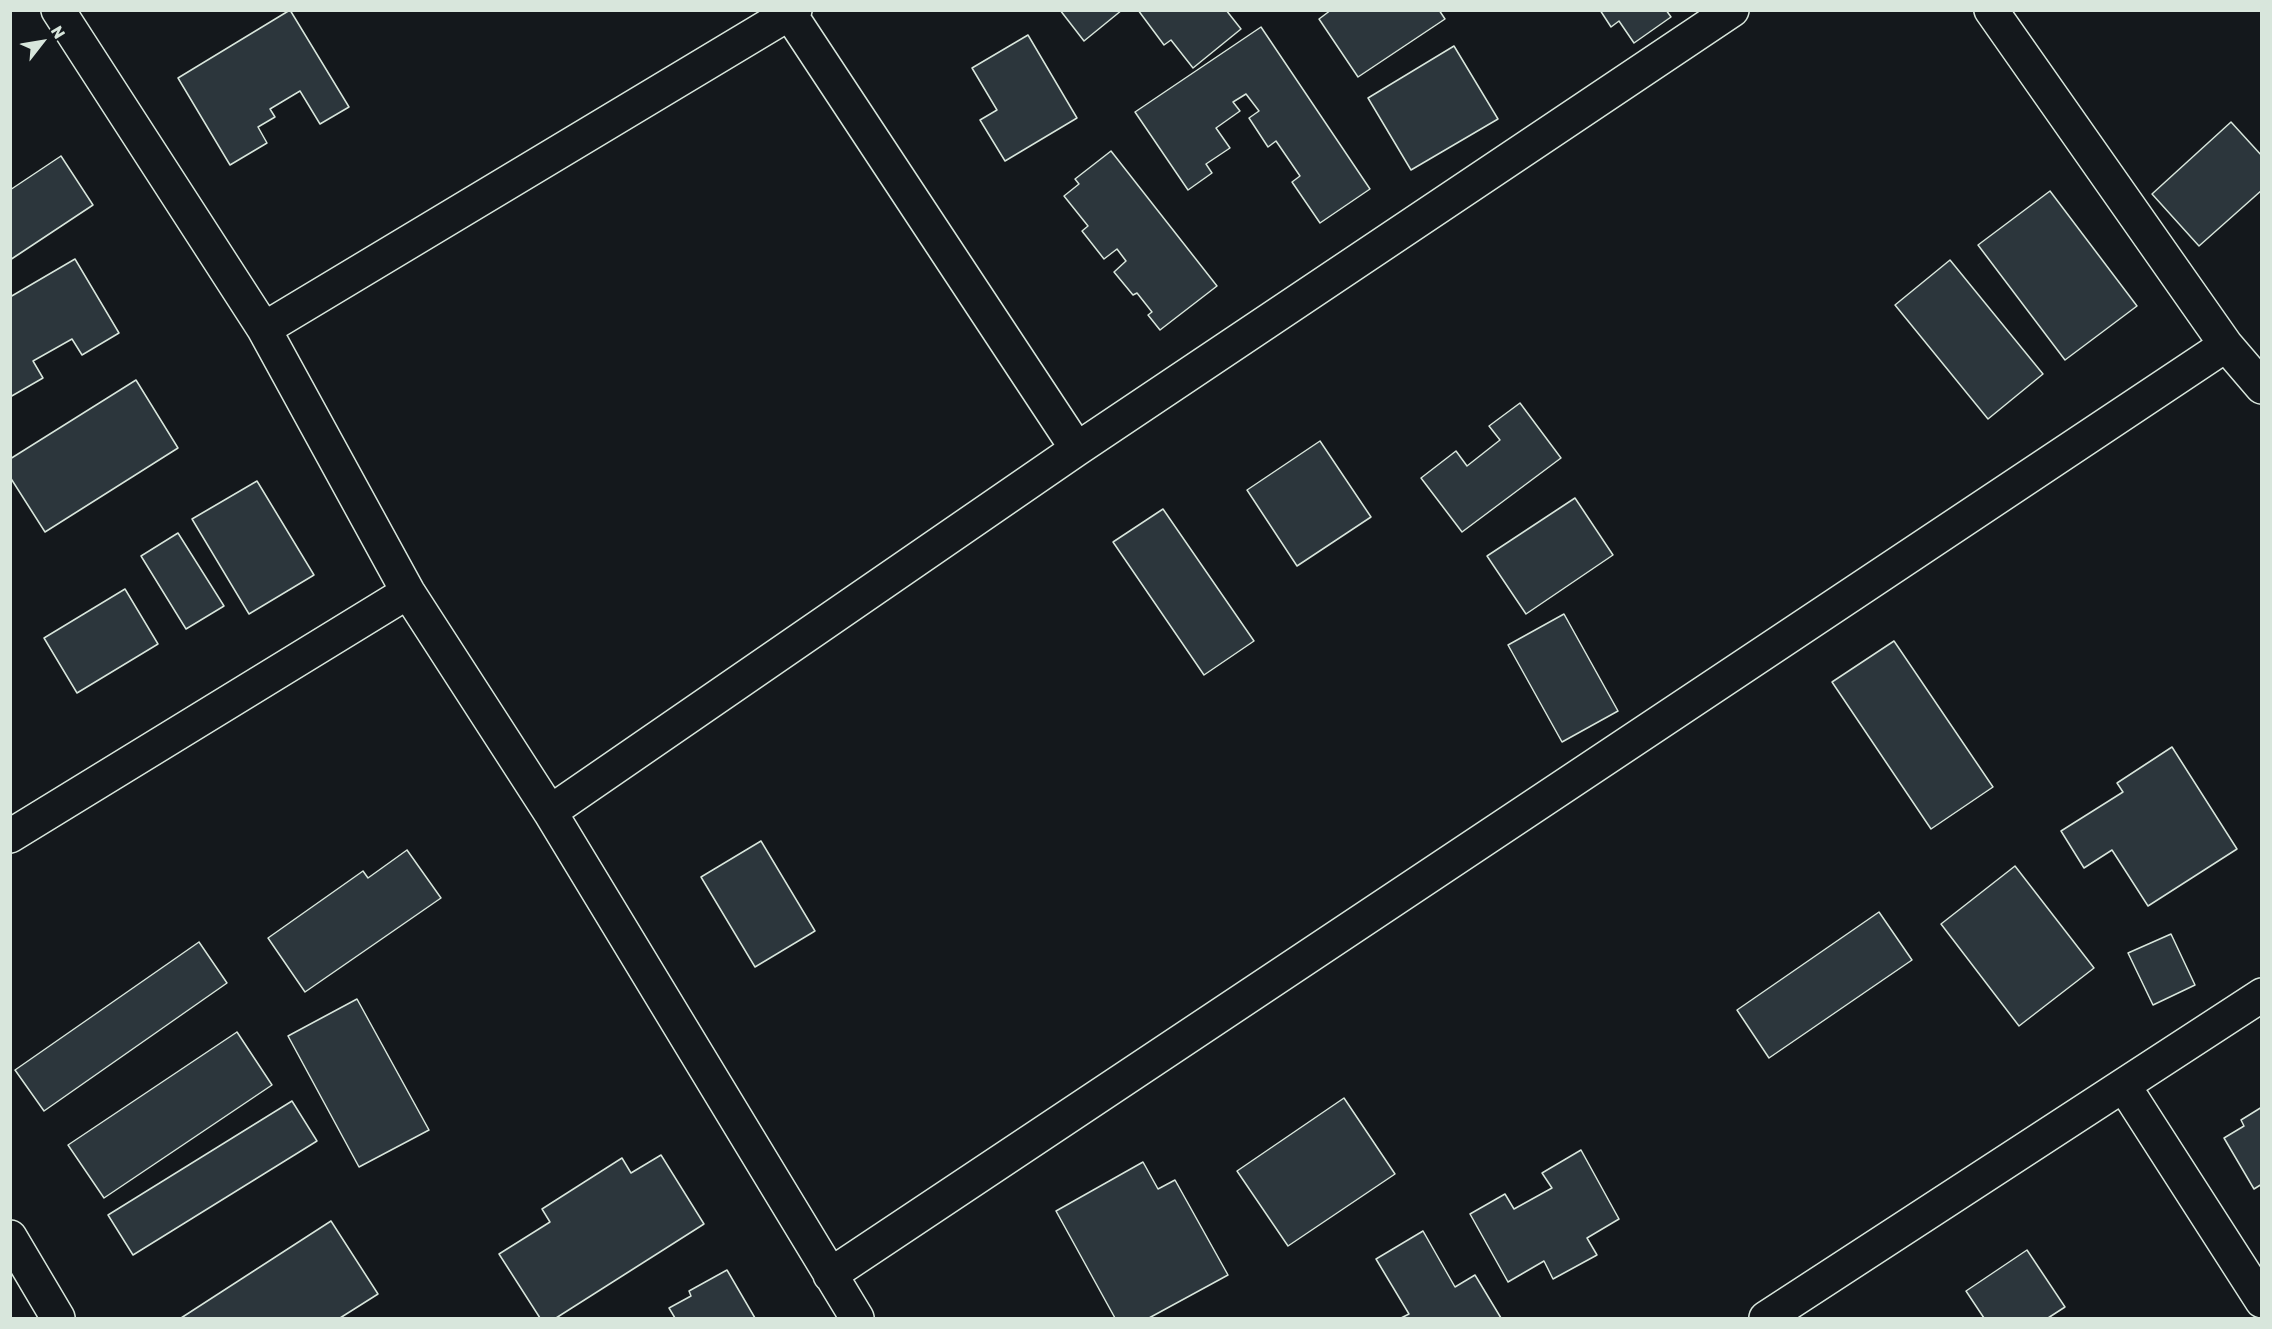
<!DOCTYPE html>
<style>
body{margin:0}
#map{position:relative;width:2272px;height:1329px;overflow:hidden;background:#14181c;font-family:Rubik,sans-serif}
canvas{display:block}
.frame{position:absolute;inset:0;border:12px solid #d8e6dc;pointer-events:none}
.north{position:absolute;left:12px;top:12px;width:60px;height:60px;-webkit-text-stroke:4px #14181c;paint-order:stroke;rotate:59deg;font-size:16px;font-weight:700;line-height:24px;text-align:center;color:#d8e6dc}
.north::after{content:'';display:block;margin:auto;width:21px;height:27px;background:#d8e6dc;clip-path:polygon(50% 0,100% 100%,50% 72%,0 100%)}
</style>
<div id="map">
<canvas width="2272" height="1329"></canvas>
<div class="frame"></div>
<div class="north">N</div>
</div>
<script>
const ctx = document.querySelector('canvas').getContext('2d');
ctx.lineJoin = 'round';
function fillPath(path, color) {
  ctx.fillStyle = color;
  ctx.fill(path, 'evenodd');
}
function toPath(rows) {
  const path = new Path2D();
  for (const r of rows) {
    path.moveTo(r[0], r[1]);
    for (let i = 2; i < r.length; i += 2) path.lineTo(r[i], r[i + 1]);
  }
  return path;
}
function stroke(path, color, width, dash) {
  ctx.strokeStyle = color;
  ctx.lineWidth = width;
  ctx.lineCap = dash ? 'butt' : 'round';
  ctx.setLineDash(dash || []);
  ctx.stroke(path);
}
const building = toPath([
 [290,10,349,107,320,124,300,91,270,109,275,117,258,127,267,143,230,165,178,78,290,10],
 [1060,10,1122,10,1084,41,1060,10],
 [1138,10,1226,10,1241,29,1193,68,1171,40,1164,45,1138,10],
 [1331,10,1439,10,1445,19,1358,77,1319,19,1331,10],
 [1600,10,1666,10,1671,17,1634,43,1619,21,1611,27,1600,10],
 [1261,27,1370,189,1320,223,1292,182,1300,176,1276,141,1268,147,1249,118,1259,111,1246,94,1233,102,1240,111,1216,128,1230,148,1206,164,1212,173,1188,190,1135,112,1261,27],
 [1028,35,1077,118,1005,161,980,120,997,110,972,68,1028,35],
 [1454,46,1498,119,1411,170,1368,98,1454,46],
 [2231,122,2262,156,2262,190,2199,246,2152,194,2231,122],
 [1111,151,1217,286,1160,330,1148,315,1152,312,1137,293,1133,295,1114,272,1126,261,1117,249,1104,259,1082,231,1088,226,1064,196,1079,184,1075,179,1111,151],
 [61,156,93,205,10,260,10,190,61,156],
 [2050,191,2137,306,2065,360,1978,245,2050,191],
 [75,259,119,333,82,355,72,339,33,361,43,378,10,397,10,297,75,259],
 [1950,260,2043,374,1988,419,1895,305,1950,260],
 [136,380,178,448,45,532,10,477,10,459,136,380],
 [1520,403,1561,458,1462,532,1421,478,1456,451,1467,466,1500,440,1489,426,1520,403],
 [1320,441,1371,517,1297,566,1247,490,1320,441],
 [257,481,314,575,249,614,192,519,257,481],
 [1575,498,1613,555,1526,614,1487,556,1575,498],
 [1163,509,1254,641,1204,675,1113,542,1163,509],
 [178,533,224,606,186,629,141,556,178,533],
 [125,589,158,644,77,693,44,638,125,589],
 [1564,614,1618,711,1562,742,1508,645,1564,614],
 [1894,641,1993,787,1931,829,1832,682,1894,641],
 [2172,747,2237,849,2148,906,2112,850,2084,868,2061,831,2123,792,2117,783,2172,747],
 [761,841,815,931,755,967,701,877,761,841],
 [407,850,441,898,305,992,268,938,363,871,368,878,407,850],
 [2015,866,2094,968,2019,1026,1941,924,2015,866],
 [1879,912,1912,960,1769,1058,1737,1010,1879,912],
 [2171,934,2195,985,2153,1005,2128,953,2171,934],
 [199,942,227,983,44,1111,15,1070,199,942],
 [357,999,429,1130,359,1167,288,1036,357,999],
 [237,1032,272,1085,104,1198,68,1145,237,1032],
 [1344,1098,1395,1174,1288,1246,1237,1171,1344,1098],
 [292,1101,317,1141,133,1255,108,1215,292,1101],
 [2262,1107,2262,1184,2254,1189,2224,1138,2244,1126,2241,1120,2262,1107],
 [1581,1150,1619,1219,1587,1238,1597,1255,1553,1279,1544,1261,1508,1282,1470,1214,1505,1194,1514,1209,1552,1188,1542,1173,1581,1150],
 [661,1155,704,1224,556,1318,540,1318,499,1254,550,1222,542,1209,622,1158,631,1173,661,1155],
 [1143,1162,1158,1189,1175,1180,1228,1275,1149,1318,1115,1318,1056,1211,1143,1162],
 [331,1221,378,1294,340,1318,181,1318,331,1221],
 [1423,1231,1455,1287,1475,1275,1501,1318,1401,1318,1409,1314,1376,1259,1423,1231],
 [2027,1250,2065,1307,2048,1318,1984,1318,1966,1291,2027,1250],
 [727,1270,755,1318,675,1318,669,1308,691,1296,689,1291,727,1270]
]);
fillPath(building, '#2c363c');
stroke(building, '#d8e6dc', 1.5);
const street = toPath([
 [58,10,264,329,408,592,550,812,857,1318],
 [1991,10,2226,345,2262,387],
 [790,14,1077,449],
 [264,329,795,10],
 [550,812,1077,449,1732,10],
 [10,836,408,592],
 [2124,1086,2262,1301],
 [10,1237,58,1318],
 [830,1275,2226,345],
 [1766,1318,2262,995]
]);
stroke(street, '#d8e6dc', 36);
stroke(street, '#14181c', 33);
</script>
